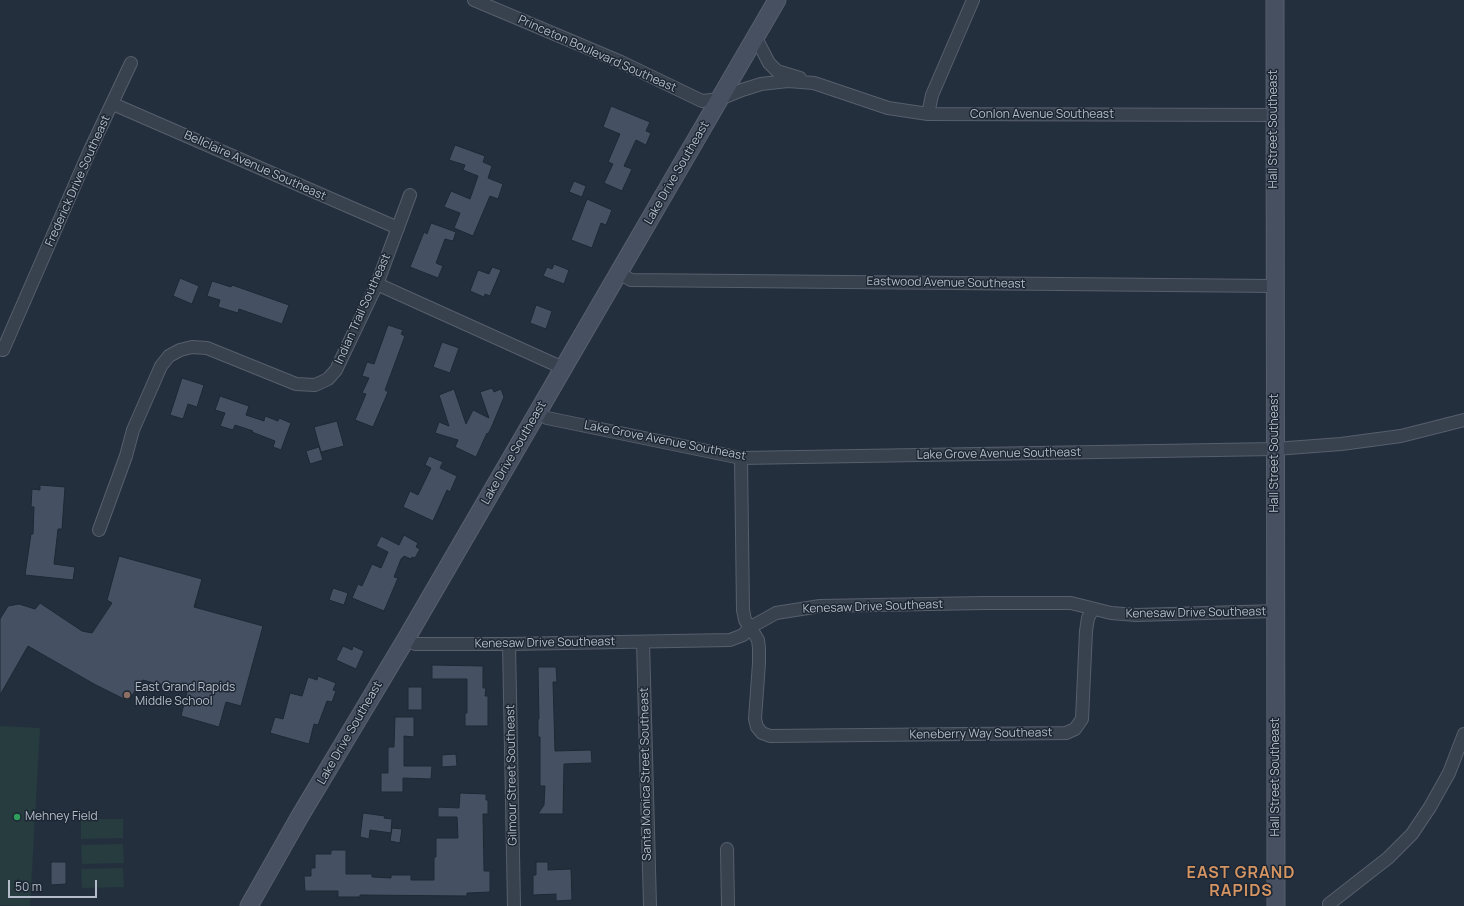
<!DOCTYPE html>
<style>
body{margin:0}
#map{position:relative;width:1464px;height:906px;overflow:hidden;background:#242f3e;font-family:Manrope,sans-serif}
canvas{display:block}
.scale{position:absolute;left:8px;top:880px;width:89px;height:18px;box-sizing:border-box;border:2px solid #b4bcc9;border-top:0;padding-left:5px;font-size:12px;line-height:14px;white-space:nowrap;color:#b4bcc9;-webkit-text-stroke:3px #1d2633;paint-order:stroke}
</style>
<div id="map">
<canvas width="1464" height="906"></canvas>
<div class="scale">50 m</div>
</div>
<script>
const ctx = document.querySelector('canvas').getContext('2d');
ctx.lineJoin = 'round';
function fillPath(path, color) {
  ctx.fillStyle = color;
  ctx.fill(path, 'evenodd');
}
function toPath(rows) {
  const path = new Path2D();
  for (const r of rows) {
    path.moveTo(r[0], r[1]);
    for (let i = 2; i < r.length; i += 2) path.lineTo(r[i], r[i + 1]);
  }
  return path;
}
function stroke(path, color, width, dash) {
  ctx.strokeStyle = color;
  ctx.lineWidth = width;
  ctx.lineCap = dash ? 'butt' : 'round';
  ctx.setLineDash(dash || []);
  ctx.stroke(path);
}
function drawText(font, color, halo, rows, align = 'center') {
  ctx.font = font + ' Manrope,sans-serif';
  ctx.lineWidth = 3;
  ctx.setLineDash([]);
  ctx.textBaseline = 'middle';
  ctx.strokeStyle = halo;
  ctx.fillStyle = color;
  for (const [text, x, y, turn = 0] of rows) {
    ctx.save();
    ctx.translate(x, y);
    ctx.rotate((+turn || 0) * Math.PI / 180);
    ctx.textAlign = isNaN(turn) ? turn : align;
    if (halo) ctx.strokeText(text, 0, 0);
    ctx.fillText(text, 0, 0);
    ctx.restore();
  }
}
fillPath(toPath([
 [0,726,40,728,30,906,0,905],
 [81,819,123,819,123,838,81,839],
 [123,844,124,863,82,864,81,845],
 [123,868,124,887,82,888,81,869]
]), '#263c3f');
const building = toPath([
 [611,106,650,122,646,131,651,133,646,145,636,140,624,166,632,169,622,191,604,183,613,164,608,162,620,134,603,127,611,106],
 [455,145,485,156,483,162,492,166,488,178,503,184,498,199,490,196,473,236,454,228,460,213,444,207,451,191,470,199,478,176,463,170,465,165,449,160,455,145],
 [574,181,586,186,582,197,569,192,574,181],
 [587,199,612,210,606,225,601,223,592,248,571,240,587,199],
 [431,223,456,232,453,241,445,239,436,263,443,266,438,278,410,267,424,232,427,234,431,223],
 [554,264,569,270,564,284,543,276,547,267,552,269,554,264],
 [492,267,501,270,490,296,485,294,484,297,470,291,478,270,489,274,492,267],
 [180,278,199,286,192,304,173,296,180,278],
 [212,281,231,287,232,285,289,305,282,324,239,309,238,313,218,307,220,300,207,296,212,281],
 [536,305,552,311,546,329,530,323,536,305],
 [388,325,403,330,401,334,405,336,385,390,388,392,373,427,355,420,366,394,362,393,369,378,362,376,367,362,374,364,388,325],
 [442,342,459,348,450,373,433,367,442,342],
 [182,378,204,385,197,407,188,404,183,419,170,415,182,378],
 [492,388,494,392,501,389,504,397,492,426,488,434,487,433,476,457,455,447,458,440,435,433,439,422,449,426,439,395,454,389,466,424,473,410,489,418,480,392,492,388],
 [220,396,249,406,246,415,264,421,265,416,278,421,279,418,291,423,281,450,273,447,275,441,252,432,253,431,235,425,233,430,220,426,225,413,215,410,220,396],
 [337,421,344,446,321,452,314,427,337,421],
 [319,447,323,460,310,464,306,451,319,447],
 [429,456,443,462,440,468,457,476,450,492,447,490,433,521,403,507,410,491,418,495,431,468,425,465,429,456],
 [40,485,65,487,62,529,58,529,54,564,75,567,73,580,25,575,31,534,33,534,34,507,31,507,32,489,40,490,40,485],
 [404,535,418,543,416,547,420,549,415,558,412,557,411,559,404,556,401,559,394,577,398,578,384,611,352,598,358,584,362,586,372,564,381,568,388,552,376,546,381,536,399,545,404,535],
 [119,556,202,579,194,607,263,626,241,706,226,702,219,727,181,716,187,692,143,680,128,701,94,684,28,646,0,695,0,619,8,606,19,604,35,609,40,603,82,631,92,633,112,603,107,600,119,556],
 [333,588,348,593,344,605,329,600,333,588],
 [343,646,352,650,353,646,364,651,356,669,336,660,343,646],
 [432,665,483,666,483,688,486,688,485,696,488,696,488,726,465,726,465,713,467,713,467,679,432,679,432,665],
 [538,667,556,667,557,682,553,682,555,751,591,750,592,763,564,764,563,814,538,814,544,805,545,786,540,786,540,737,538,737,538,719,539,719,538,667],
 [318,676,336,683,333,690,336,691,332,702,327,701,318,725,314,724,309,744,270,733,275,717,283,719,290,693,302,696,308,677,317,680,318,676],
 [408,687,422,687,422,710,408,710,408,687],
 [395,717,414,717,414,737,404,736,404,766,432,766,431,779,403,778,403,792,381,792,381,773,388,773,388,747,394,747,395,717],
 [456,754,457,766,442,767,442,755,456,754],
 [460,793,486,794,486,800,488,800,488,814,483,814,484,871,490,871,490,892,467,893,467,896,360,895,360,897,338,897,338,891,305,891,304,876,311,876,311,868,315,868,315,854,331,854,331,850,346,850,346,874,372,874,372,877,391,878,391,875,411,875,411,880,434,880,434,857,436,857,436,838,458,838,457,817,438,817,438,807,459,808,460,793],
 [363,813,385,816,384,818,392,819,391,833,370,830,369,839,360,837,363,813],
 [392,828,402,829,400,843,390,841,392,828],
 [51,862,66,862,66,884,51,885,51,862],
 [536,862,548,862,548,870,571,869,572,900,556,901,556,894,533,895,533,875,536,875,536,862]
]);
fillPath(building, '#455162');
stroke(building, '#1f2835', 1);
const street = toPath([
 [474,0,621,62,702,101,720,99,742,90,761,84,788,81,814,83,888,108,928,114,1274,115],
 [756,38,769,63,777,71,800,78],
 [113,104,398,228],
 [928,114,932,95,973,0],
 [619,273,631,280,1274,286],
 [377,284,563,368],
 [3,350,90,150,131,63],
 [537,412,547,418,741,458,1275,449,1341,444,1401,436,1464,420],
 [741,458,743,610,745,620,755,635,758,640,759,648,759,663,755,719,757,727,762,733,770,736,1066,733,1075,729,1082,719,1086,631,1088,618,1093,609],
 [99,530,126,456,133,430,161,366,169,356,180,350,192,347,207,348,296,384,315,385,328,379,336,370,377,284,410,195],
 [406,639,415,644,509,644,730,640,743,635,749,628,776,613,820,606,984,603,1071,603,1111,613,1136,615,1276,611],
 [643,642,650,906],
 [509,644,514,906],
 [727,849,728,906],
 [1329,904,1388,858,1412,834,1430,807,1449,773,1464,734]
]);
const secondary = toPath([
 [1275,0,1276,906],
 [249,906,300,816,406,639,777,0]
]);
stroke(street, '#565f6c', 14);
stroke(secondary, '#565f6c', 19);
stroke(street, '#38414e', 12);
stroke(secondary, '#465061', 17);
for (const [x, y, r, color] of [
 [127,695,4,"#8d6e63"],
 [17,817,4,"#2e9e5b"]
]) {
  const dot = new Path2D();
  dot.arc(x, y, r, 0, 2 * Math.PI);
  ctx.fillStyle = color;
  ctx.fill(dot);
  stroke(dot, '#1d2633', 1.5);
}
drawText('12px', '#b4bcc9', '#1d2633', [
 ["Princeton Boulevard Southeast",597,54,24],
 ["Conlon Avenue Southeast",1042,115],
 ["Hall Street Southeast",1274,129,-90],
 ["Bellclaire Avenue Southeast",255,166,24],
 ["Lake Drive Southeast",677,173,-60],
 ["Frederick Drive Southeast",78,181,-66],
 ["Eastwood Avenue Southeast",946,283,1],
 ["Indian Trail Southeast",363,309,-66],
 ["Lake Grove Avenue Southeast",665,441,11],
 ["Lake Drive Southeast",514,453,-60],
 ["Hall Street Southeast",1275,453,-90],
 ["Lake Grove Avenue Southeast",999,454,-1],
 ["Kenesaw Drive Southeast",873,607,-2],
 ["Kenesaw Drive Southeast",1196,613,-1],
 ["Kenesaw Drive Southeast",545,643,-1],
 ["Lake Drive Southeast",350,733,-60],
 ["Keneberry Way Southeast",981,734,-1],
 ["Santa Monica Street Southeast",646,774,-91],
 ["Gilmour Street Southeast",512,775,-91],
 ["Hall Street Southeast",1276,777,-90]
]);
drawText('12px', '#b4bcc9', '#1d2633', [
 ["East Grand Rapids",135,688],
 ["Middle School",135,702],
 ["Mehney Field",25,817]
], 'left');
ctx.letterSpacing = '1px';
drawText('bold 16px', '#d59563', '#1d2633', [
 ["EAST GRAND",1241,874],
 ["RAPIDS",1241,892]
]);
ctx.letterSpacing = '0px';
</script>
